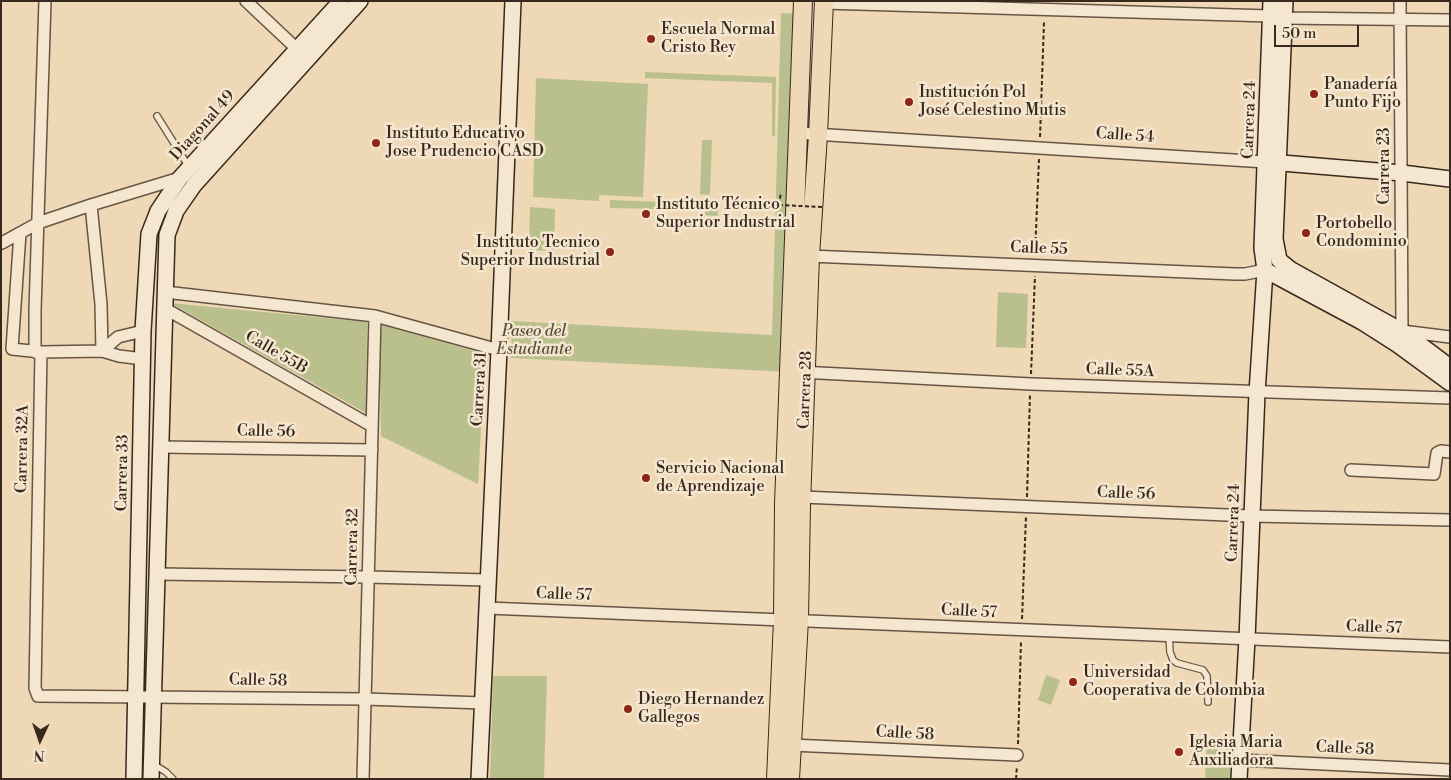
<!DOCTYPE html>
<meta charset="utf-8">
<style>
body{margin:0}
#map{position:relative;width:1451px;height:780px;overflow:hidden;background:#efd8b5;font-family:"Libre Bodoni",serif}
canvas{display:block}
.frame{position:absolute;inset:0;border:2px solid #38291f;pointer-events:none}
.north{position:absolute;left:15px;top:715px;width:50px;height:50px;-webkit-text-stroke:4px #f5e6cf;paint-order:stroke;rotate:183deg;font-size:14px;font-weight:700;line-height:20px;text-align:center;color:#38291f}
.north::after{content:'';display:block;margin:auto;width:18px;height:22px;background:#38291f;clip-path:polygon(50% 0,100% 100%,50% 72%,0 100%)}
.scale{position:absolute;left:1274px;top:25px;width:85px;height:22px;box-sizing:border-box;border:2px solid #38291f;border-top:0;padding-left:6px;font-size:15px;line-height:18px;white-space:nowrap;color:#38291f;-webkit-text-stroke:4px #f5e6cf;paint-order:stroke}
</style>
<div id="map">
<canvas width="1451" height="780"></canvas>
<div class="frame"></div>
<div class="north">N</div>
<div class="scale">50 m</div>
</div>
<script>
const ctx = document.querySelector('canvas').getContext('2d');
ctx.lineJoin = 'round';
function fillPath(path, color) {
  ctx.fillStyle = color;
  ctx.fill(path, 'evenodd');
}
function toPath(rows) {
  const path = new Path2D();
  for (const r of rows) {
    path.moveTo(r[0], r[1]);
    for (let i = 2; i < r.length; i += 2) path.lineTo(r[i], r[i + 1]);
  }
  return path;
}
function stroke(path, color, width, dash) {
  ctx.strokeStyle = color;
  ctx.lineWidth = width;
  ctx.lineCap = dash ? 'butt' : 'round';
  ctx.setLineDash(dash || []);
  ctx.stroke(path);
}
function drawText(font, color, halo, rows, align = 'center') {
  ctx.font = font + ' "Libre Bodoni",serif';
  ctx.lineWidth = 5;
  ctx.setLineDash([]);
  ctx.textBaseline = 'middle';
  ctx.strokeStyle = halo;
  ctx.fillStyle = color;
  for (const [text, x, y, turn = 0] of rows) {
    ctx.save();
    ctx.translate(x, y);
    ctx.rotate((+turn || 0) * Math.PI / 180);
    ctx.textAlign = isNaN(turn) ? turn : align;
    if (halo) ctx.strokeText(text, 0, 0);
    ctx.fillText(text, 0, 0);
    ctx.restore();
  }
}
fillPath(toPath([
 [781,13,802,14,789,372,511,358,512,321,772,335],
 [645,72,776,77,775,136,772,136,772,83,645,78],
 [536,78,648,84,643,197,599,195,599,201,533,197],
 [702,140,712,140,710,195,700,194],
 [610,200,663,202,663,209,610,208],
 [675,202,718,204,718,216,705,215,705,210,675,209],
 [530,207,555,209,554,251,529,250],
 [998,292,1028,294,1026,348,996,347],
 [170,303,367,322,366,413],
 [379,324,485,354,478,484,381,436],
 [1046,675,1060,680,1051,705,1038,700],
 [493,676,547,676,544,779,490,779],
 [1207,739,1231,740,1230,779,1205,779]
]), '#b9bf8d');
const lane = toPath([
 [157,116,189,167],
 [1169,636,1170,652,1173,660,1177,663,1203,670,1207,676,1208,702],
 [153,764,166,772,173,779]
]);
const street = toPath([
 [246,1,297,49],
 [1400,1,1402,331,1450,337],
 [824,3,1270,16,1284,18,1450,20],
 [797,133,1266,162],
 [91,205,101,304,102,351],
 [20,233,12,349,41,352,102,351,119,356,143,359],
 [2,243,38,223,91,205,180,178],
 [810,256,1235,274,1245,274,1265,270],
 [165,292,375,316,499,350],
 [164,308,372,426],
 [102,351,118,337,143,331],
 [35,352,35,310,45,1],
 [41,352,35,688,38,696,365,699,483,703],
 [800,372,1031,384,1450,398],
 [160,447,372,450],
 [1351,470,1434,474,1437,453,1441,451,1450,452],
 [802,497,1251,516,1450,520],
 [157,574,368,577,488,580],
 [487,608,1450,647],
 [791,745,1017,755],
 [1239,760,1450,770],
 [363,779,375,316]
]);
const secondary = toPath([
 [1285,1,1275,239,1279,260,1290,269,1402,331,1450,367],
 [1270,162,1402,173,1450,179],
 [1265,270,1362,322,1398,345,1450,383],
 [134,779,143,331,149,234,158,211,180,178,341,1],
 [151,779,167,235,176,211,194,185,360,1],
 [479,779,499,350,513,1],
 [1239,779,1247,639,1257,393,1265,270,1262,248,1271,1]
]);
const primary = toPath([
 [776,779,783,620,784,504,803,1],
 [790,779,799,620,801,505,810,256,818,135,824,1]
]);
stroke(lane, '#654', 8);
stroke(street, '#654', 14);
stroke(secondary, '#38291f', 18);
stroke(primary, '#38291f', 20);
stroke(toPath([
 [1040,137,1044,22],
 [779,205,781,192],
 [1035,254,1039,159],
 [1031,374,1035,276],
 [1027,497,1030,394],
 [1022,619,1026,516],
 [1018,744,1021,641],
 [1016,779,1017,766]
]), '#38291f', 2, [4, 2.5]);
stroke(lane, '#f5e6cf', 5.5);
stroke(street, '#f5e6cf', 11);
stroke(secondary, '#f5e6cf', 15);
stroke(primary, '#efd8b5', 18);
stroke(toPath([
 [779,205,822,207]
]), '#38291f', 2, [4, 2.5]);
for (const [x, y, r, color] of [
 [651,39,5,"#8f2418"],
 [1314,94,5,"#8f2418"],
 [909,102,5,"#8f2418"],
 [376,143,5,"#8f2418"],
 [646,214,5,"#8f2418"],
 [1306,233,5,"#8f2418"],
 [610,252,5,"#8f2418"],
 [646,478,5,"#8f2418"],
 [1073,682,5,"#8f2418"],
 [628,709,5,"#8f2418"],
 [1179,752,5,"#8f2418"]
]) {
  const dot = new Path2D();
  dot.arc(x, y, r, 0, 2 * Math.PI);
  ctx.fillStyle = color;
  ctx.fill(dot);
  stroke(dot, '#f5e6cf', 2);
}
drawText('16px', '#38291f', '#f5e6cf', [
 ["Escuela Normal",661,30],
 ["Cristo Rey",661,48],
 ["Panadería",1324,85],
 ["Punto Fijo",1324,103],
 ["Institución Pol",919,93],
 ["José Celestino Mutis",919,111],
 ["Instituto Educativo",386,134],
 ["Jose Prudencio CASD",386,152],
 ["Instituto Técnico",656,205],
 ["Superior Industrial",656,223],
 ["Portobello",1316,224],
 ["Condominio",1316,242],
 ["Instituto Tecnico",600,243,"right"],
 ["Superior Industrial",600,261,"right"],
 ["Servicio Nacional",656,469],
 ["de Aprendizaje",656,487],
 ["Universidad",1083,673],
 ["Cooperativa de Colombia",1083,691],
 ["Diego Hernandez",638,700],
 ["Gallegos",638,718],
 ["Iglesia Maria",1189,743],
 ["Auxiliadora",1189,761]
], 'left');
drawText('16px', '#38291f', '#f5e6cf', [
 ["Carrera 24",1250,120,-88],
 ["Diagonal 49",203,126,-48],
 ["Calle 54",1125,136,4],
 ["Carrera 23",1385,166,-90],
 ["Calle 55",1039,249,2],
 ["Calle 55B",276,353,30],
 ["Calle 55A",1120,371,2],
 ["Carrera 31",480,389,-87],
 ["Carrera 28",806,390,-88],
 ["Calle 56",266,432,1],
 ["Carrera 32A",23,449,-89],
 ["Carrera 33",123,473,-89],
 ["Calle 56",1126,494,2],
 ["Carrera 24",1234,523,-88],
 ["Carrera 32",353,547,-89],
 ["Calle 57",564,595,2],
 ["Calle 57",969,612,3],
 ["Calle 57",1374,628,2],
 ["Calle 58",258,681,1],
 ["Calle 58",905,734,3],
 ["Calle 58",1345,749,3]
]);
drawText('italic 16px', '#584e3a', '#f5e6cf', [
 ["Paseo del",534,332],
 ["Estudiante",534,350]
]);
</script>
